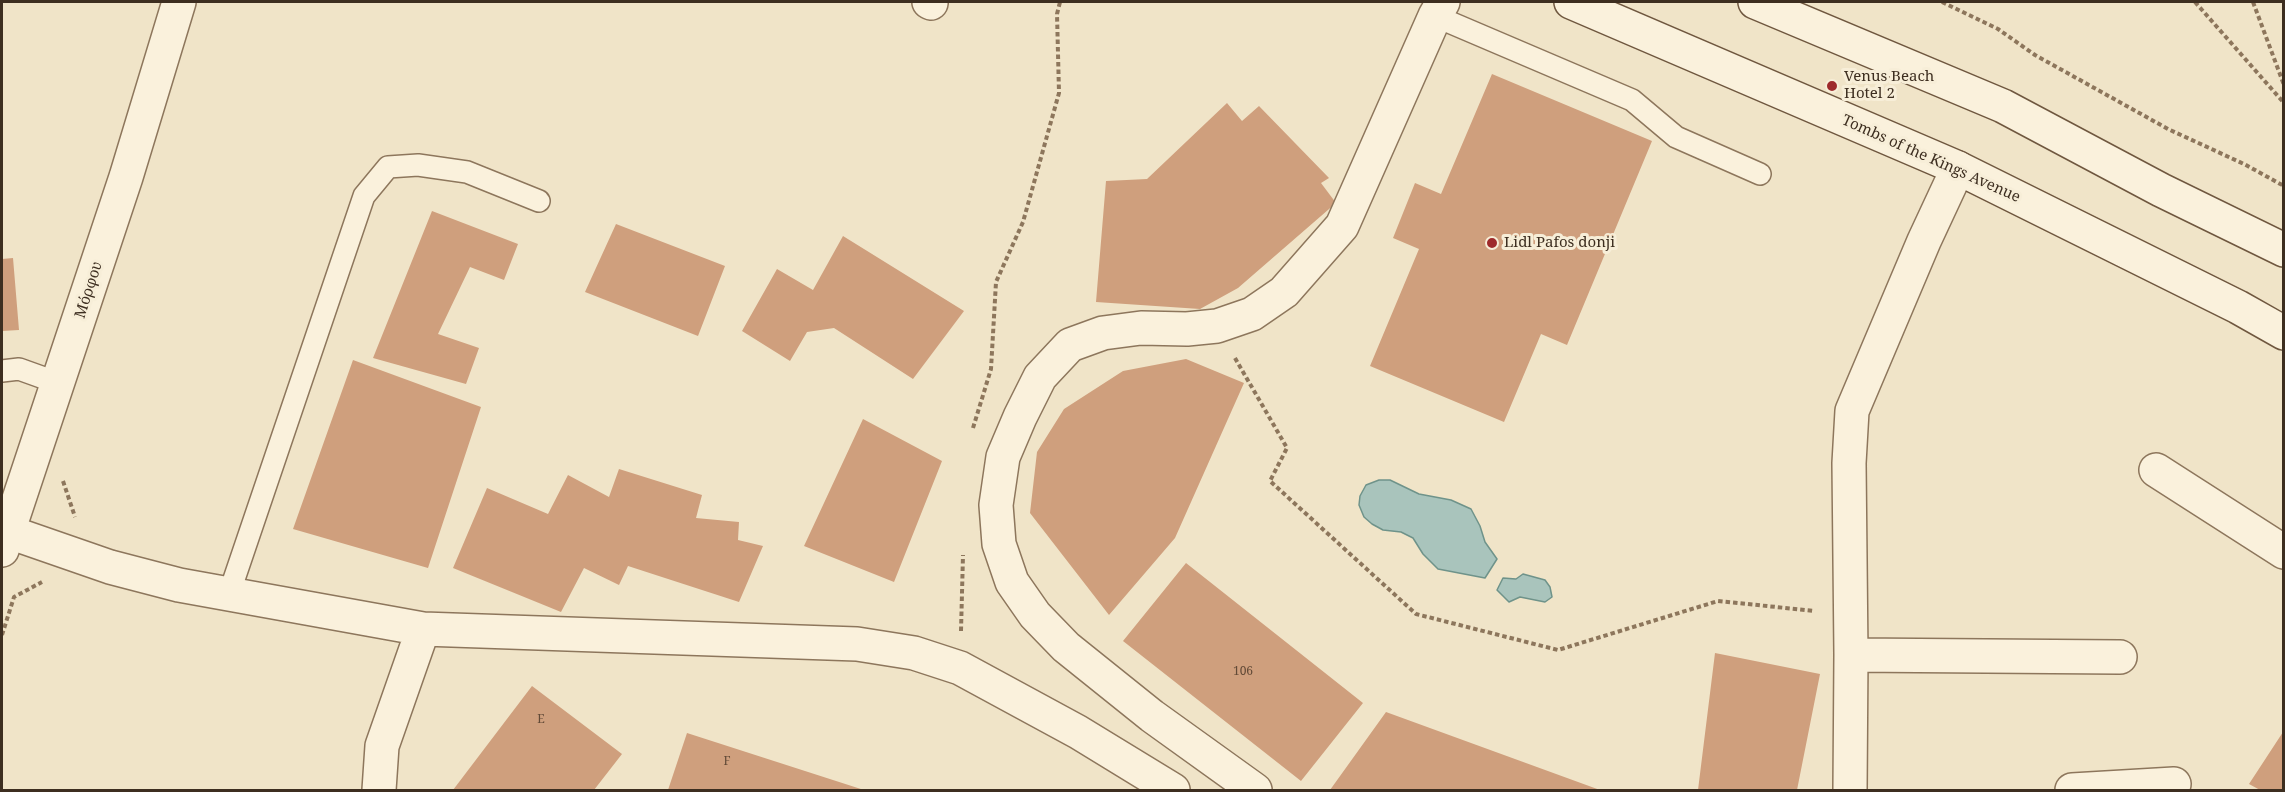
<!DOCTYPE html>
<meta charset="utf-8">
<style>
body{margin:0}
#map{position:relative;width:2285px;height:792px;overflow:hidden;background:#f0e4c8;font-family:"Noto Serif",serif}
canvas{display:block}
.frame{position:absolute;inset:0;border:3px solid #3d2e20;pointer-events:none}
</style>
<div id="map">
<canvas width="2285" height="792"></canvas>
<div class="frame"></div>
</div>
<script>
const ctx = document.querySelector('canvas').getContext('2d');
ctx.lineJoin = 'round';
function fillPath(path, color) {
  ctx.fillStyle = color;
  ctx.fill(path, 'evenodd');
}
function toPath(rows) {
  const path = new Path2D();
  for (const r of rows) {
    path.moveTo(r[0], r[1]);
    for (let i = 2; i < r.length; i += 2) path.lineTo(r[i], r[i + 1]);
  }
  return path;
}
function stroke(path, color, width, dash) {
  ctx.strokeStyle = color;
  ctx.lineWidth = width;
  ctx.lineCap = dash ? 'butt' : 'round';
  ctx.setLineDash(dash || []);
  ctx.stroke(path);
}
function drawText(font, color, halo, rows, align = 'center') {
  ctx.font = font + ' "Noto Serif",serif';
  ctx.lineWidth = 6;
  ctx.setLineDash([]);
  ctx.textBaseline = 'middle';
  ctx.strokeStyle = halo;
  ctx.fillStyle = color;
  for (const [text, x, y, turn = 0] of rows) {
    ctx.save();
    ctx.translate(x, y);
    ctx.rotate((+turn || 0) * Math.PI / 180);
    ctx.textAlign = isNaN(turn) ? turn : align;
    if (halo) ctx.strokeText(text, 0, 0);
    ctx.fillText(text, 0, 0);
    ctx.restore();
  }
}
const water = toPath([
 [1379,480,1390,480,1419,494,1451,500,1471,509,1480,526,1485,542,1497,559,1485,578,1438,569,1423,554,1413,538,1401,532,1383,530,1372,524,1364,517,1359,505,1360,496,1366,485,1379,480],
 [1523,574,1545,580,1550,587,1552,597,1545,602,1520,597,1509,602,1497,590,1503,578,1516,579,1523,574]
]);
fillPath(water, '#a9c4bc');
stroke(water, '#6f938a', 1.5);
fillPath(toPath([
 [1492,74,1652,141,1567,345,1541,334,1504,422,1370,366,1419,249,1393,238,1415,183,1441,194],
 [1227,103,1242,121,1259,106,1329,178,1321,183,1336,203,1238,288,1200,309,1096,302,1106,181,1147,179],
 [432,211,518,244,504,280,470,267,438,334,479,348,466,384,373,358],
 [616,224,725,266,698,336,585,292],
 [843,236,964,311,913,379,834,328,807,332,790,361,742,331,777,269,813,290],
 [13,258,19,330,2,331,2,259],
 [1186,359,1244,383,1175,538,1109,615,1030,513,1037,452,1064,409,1123,371],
 [353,360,481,407,428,568,293,529],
 [863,419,942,461,894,582,804,546],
 [619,469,702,495,696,518,739,522,738,540,763,546,739,602,628,566,619,585,584,568,561,612,453,568,487,488,548,514,568,475,609,497],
 [1186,563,1363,703,1301,781,1123,641],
 [1715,653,1820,674,1797,790,1698,790],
 [532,686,622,754,594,790,453,790],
 [1386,712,1600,790,1330,790],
 [2283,732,2283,790,2260,790,2249,784],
 [687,733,864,790,668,790]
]), '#cf9f7d');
const service = toPath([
 [1435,16,1632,100,1676,137,1760,174],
 [2,371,19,369,58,383],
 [229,594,364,196,388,167,418,165,467,172,539,201]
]);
const minor = toPath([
 [929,2,931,3],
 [2156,470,2284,552],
 [9,532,110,567,179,585,423,629,857,644,914,653,960,668,1078,732,1173,790],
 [1851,655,2120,657],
 [379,790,382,746,423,629],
 [1255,790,1152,716,1066,647,1035,615,1012,582,999,544,996,505,1003,457,1020,417,1040,377,1070,345,1103,333,1141,328,1187,329,1217,326,1252,314,1284,292,1342,226,1435,16,1443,2],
 [1850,790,1851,655,1849,463,1852,411,1924,241,1958,168],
 [2072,790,2174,784]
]);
const tertiary = toPath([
 [2,550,126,177,179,2]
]);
const secondary = toPath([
 [1571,2,1958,168,2238,307,2284,333],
 [1755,2,2003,106,2161,190,2284,250]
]);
stroke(service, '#8d765c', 24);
stroke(minor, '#8d765c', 36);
stroke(tertiary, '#8d765c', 36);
stroke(secondary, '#6f573f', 36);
stroke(toPath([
 [1942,2,1998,29,2035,55,2168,129,2244,164,2284,186],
 [2195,2,2284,103],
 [2253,2,2284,85],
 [1235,358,1287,448,1270,481,1416,614,1558,650,1718,601,1815,611],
 [973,428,991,369,996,282,1023,222,1059,93,1057,14,1060,2],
 [63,481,75,517],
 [961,631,963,555],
 [2,635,14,597,42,582]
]), '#8d765c', 4, [4.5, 3]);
stroke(service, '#faf1dc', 21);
stroke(minor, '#faf1dc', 33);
stroke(tertiary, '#faf1dc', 33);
stroke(secondary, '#faf1dc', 33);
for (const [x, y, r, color] of [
 [1832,86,6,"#9e2a2b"],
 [1492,243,6,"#9e2a2b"]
]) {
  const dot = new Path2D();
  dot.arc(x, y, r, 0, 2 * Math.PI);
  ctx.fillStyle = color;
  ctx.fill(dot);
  stroke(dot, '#f7eed8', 2);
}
drawText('12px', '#624a37', null, [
 ["106",1243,672],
 ["E",541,720],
 ["F",727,762]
]);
drawText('15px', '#3d2e20', '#f7eed8', [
 ["Venus Beach",1844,77],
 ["Hotel 2",1844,94],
 ["Lidl Pafos donji",1504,243]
], 'left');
drawText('15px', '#3d2e20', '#f7eed8', [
 ["Tombs of the Kings Avenue",1931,159,24],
 ["Μόρφου",89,290,-72]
]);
</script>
